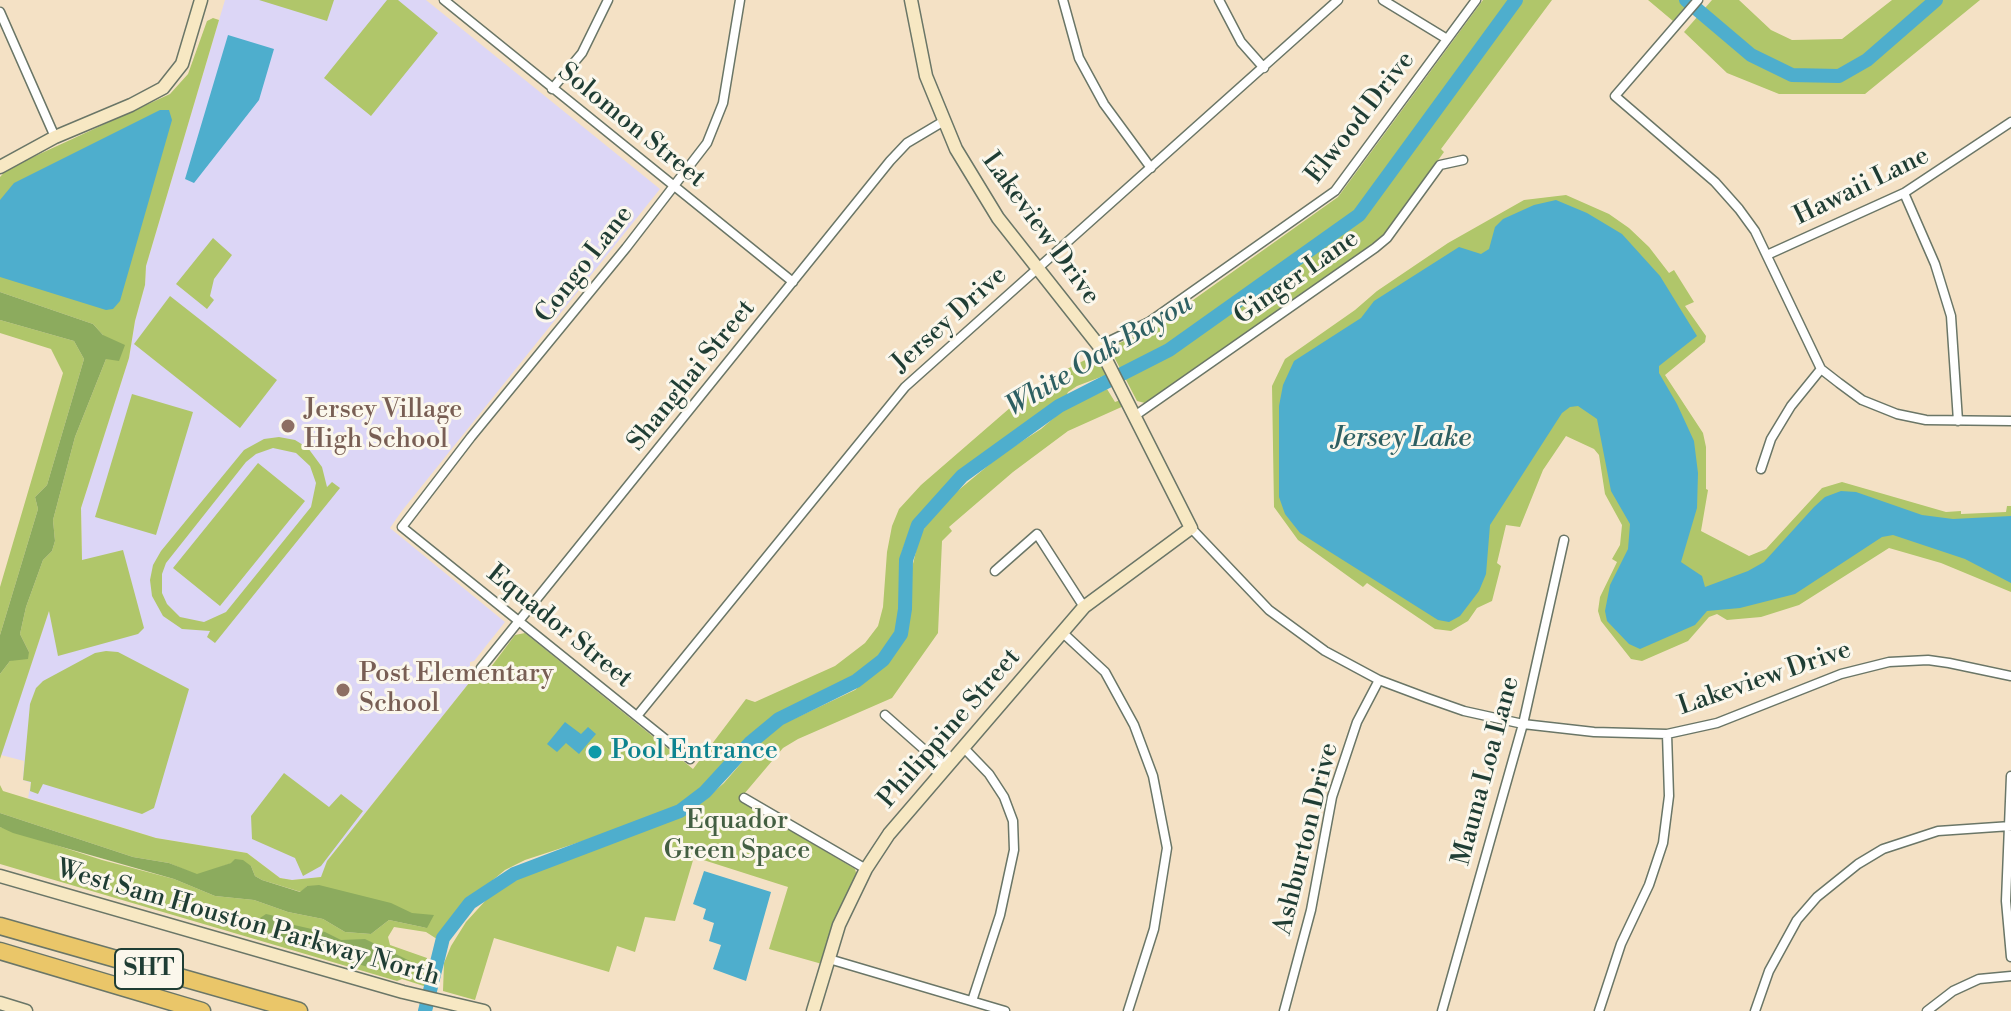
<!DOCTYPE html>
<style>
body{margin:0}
canvas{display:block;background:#f4e1c5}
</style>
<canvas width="2011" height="1011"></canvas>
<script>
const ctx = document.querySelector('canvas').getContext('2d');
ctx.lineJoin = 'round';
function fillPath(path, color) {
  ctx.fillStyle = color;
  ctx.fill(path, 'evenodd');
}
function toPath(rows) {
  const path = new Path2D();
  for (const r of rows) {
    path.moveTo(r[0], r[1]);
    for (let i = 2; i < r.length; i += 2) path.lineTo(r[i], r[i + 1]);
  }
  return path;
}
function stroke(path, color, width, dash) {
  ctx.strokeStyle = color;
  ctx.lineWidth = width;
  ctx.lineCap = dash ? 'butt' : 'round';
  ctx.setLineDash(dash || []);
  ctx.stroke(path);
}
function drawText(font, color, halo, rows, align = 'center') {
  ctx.font = font + ' "Libre Bodoni",serif';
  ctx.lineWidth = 6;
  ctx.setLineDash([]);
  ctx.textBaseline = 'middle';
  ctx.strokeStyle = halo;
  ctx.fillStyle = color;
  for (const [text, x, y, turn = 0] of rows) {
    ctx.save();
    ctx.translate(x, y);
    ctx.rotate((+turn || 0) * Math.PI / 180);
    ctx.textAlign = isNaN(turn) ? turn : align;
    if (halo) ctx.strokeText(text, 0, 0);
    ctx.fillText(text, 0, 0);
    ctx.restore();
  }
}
fillPath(toPath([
 [225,0,426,0,660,189,401,512,390,528,505,622,474,661,470,662,470,675,473,678,327,861,322,877,292,880,280,878,247,853,156,838,28,798,31,783,23,780,24,761,1,755,54,596,82,560,81,508,129,358,135,321,145,285,146,266]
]), '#dcd6f6');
fillPath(toPath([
 [259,0,334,0,327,21],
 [387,0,398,0,438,33,371,116,324,78],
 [1483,0,1552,0,1441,149,1444,152,1387,231,1370,246,1145,403,1137,401,1111,351,1113,346,1155,327,1338,197],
 [1648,0,1691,0,1673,21],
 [1712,0,1739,0,1771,30,1792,40,1842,39,1892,0,1980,0,1865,94,1779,94,1727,73,1684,32],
 [213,18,219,20,146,266,145,285,135,321,129,358,81,508,82,560,123,550,144,628,138,634,58,656,49,611,0,759,0,674,10,661,29,652,20,634,26,607,43,560,52,551,55,541,53,520,75,437,106,359,103,335,93,324,0,292,0,177,7,169,170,94,188,74,207,21],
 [1566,195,1609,214,1629,228,1649,247,1669,273,1674,270,1694,302,1685,306,1706,336,1705,342,1665,375,1703,433,1706,447,1706,489,1708,490,1701,531,1749,556,1766,549,1822,488,1842,482,1946,512,1961,511,1961,514,2006,512,2007,506,2011,506,2011,592,1941,563,1889,548,1799,605,1761,617,1727,620,1717,614,1709,617,1688,641,1642,661,1631,659,1601,621,1598,611,1600,597,1617,562,1612,559,1620,545,1622,525,1605,494,1599,455,1594,449,1566,436,1543,470,1520,527,1506,525,1497,563,1501,566,1492,601,1477,608,1468,621,1451,631,1435,629,1367,583,1363,587,1298,540,1274,507,1272,386,1285,359,1355,310,1377,291,1448,243,1524,200],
 [213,238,232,255,214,279,210,296,214,300,207,309,176,284],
 [170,296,277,380,240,428,134,344],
 [0,320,74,341,84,359,47,485,35,497,38,509,0,635,0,587,63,373,51,349,0,333],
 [1097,354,1106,375,1077,386,1068,392,1065,399,1015,430,973,461,936,496,912,525,902,551,899,570,901,611,896,630,882,652,868,667,764,724,747,737,698,793,676,807,644,821,525,860,505,870,465,903,440,941,426,932,394,927,388,937,390,945,427,958,425,972,427,987,402,979,397,981,0,864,0,827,102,860,174,879,215,896,254,900,288,912,323,919,345,932,371,934,389,920,427,928,307,886,301,892,262,880,255,876,251,866,232,863,197,875,169,863,133,857,0,813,0,785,3,791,156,838,247,853,280,878,292,880,321,877,327,861,473,678,485,675,515,635,525,633,693,769,746,699,755,702,835,666,865,643,878,626,883,607,887,552,892,526,899,509,921,485,1026,394,1051,377],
 [1107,389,1115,402,1123,399,1126,405,1068,431,1013,472,949,527,952,531,942,541,938,633,892,698,798,739,783,748,739,800,855,869,857,876,822,964,769,949,788,887,694,857,675,921,645,917,635,952,617,946,609,972,494,938,475,1000,443,991,444,963,451,946,466,922,487,899,516,878,543,865,691,812,724,783,762,739,783,724,855,690,876,671,902,640,908,624,909,581,920,534,943,503,1002,454,1041,429,1063,410],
 [132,394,193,412,156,535,95,517],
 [279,437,295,440,308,448,322,467,327,487,332,482,340,488,215,643,207,637,210,631,182,629,163,616,152,596,150,580,153,565,161,551,244,450,264,439],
 [273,448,296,453,310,466,316,483,311,507,226,612,204,622,180,617,167,604,162,593,162,574,166,563,246,462,256,454],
 [258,463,305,501,220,606,173,568],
 [106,651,118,652,189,689,154,808,142,814,43,784,38,794,30,791,31,782,23,780,30,704,36,688,43,681,95,653],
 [284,773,329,807,341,794,363,811,321,866,303,876,295,858,252,839,251,816]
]), '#b0c66a');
fillPath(toPath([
 [0,292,93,324,103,335,125,345,119,361,106,359,75,437,53,520,55,541,52,551,43,560,26,607,20,634,29,652,28,659,10,661,0,674,0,635,38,509,35,497,47,485,84,359,74,341,0,320],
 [0,813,133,857,169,863,197,874,231,863,235,859,243,860,251,866,255,876,262,880,300,892,307,886,319,885,391,903,412,913,434,915,427,928,389,920,371,934,345,932,323,919,288,912,254,900,215,896,174,879,13,833,0,827],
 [266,914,275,916,282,927,294,925,325,932,341,940,365,939,410,961,406,968,399,967,391,973,286,945,281,937,270,938,253,926,254,922]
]), '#8cab5e');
fillPath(toPath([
 [228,35,274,49,259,100,194,183,185,179],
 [160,110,169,110,172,120,120,301,113,309,106,310,0,277,0,200,14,183],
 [1556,200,1587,213,1622,234,1660,276,1697,336,1659,366,1659,373,1677,404,1694,441,1698,473,1697,508,1681,562,1702,576,1705,587,1748,571,1764,562,1814,507,1825,497,1841,491,1856,492,1922,515,1953,519,2011,516,2011,583,1965,559,1893,535,1882,537,1795,594,1740,608,1707,611,1695,625,1640,649,1629,644,1607,621,1605,611,1610,585,1628,549,1630,524,1611,491,1597,419,1578,406,1570,407,1562,413,1490,525,1486,574,1479,591,1460,616,1449,622,1438,620,1300,533,1285,514,1279,497,1279,406,1283,385,1294,361,1361,318,1374,301,1459,247,1481,254,1489,249,1495,227,1503,219,1534,205],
 [565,722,581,734,588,727,596,734,579,754,566,743,557,752,547,744],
 [704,871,771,892,746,981,713,969,721,945,709,941,714,923,703,919,706,909,693,904]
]), '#4eaecd');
stroke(toPath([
 [1686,0,1751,55,1792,75,1839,76,1867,60,1936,0],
 [425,1011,443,938,470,903,514,874,680,811,705,792,750,743,779,719,856,681,883,660,901,634,905,609,906,560,918,525,962,476,1059,406,1169,350,1359,215,1516,0]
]), '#4eaecd', 14);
const street = toPath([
 [444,0,793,282],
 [1063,0,1079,58,1104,104,1151,168],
 [1219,0,1241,42,1264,68],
 [1383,0,1447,39],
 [1698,0,1615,96,1715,182,1739,209,1755,231,1821,369,1839,383,1862,400,1897,414,1926,420,2011,421],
 [0,12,55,137],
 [552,89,582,53,608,0],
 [1904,193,1935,264,1951,316,1958,421],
 [1767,255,1904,193,2011,122],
 [1099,346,1149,322,1335,191,1476,0],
 [1136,415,1375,248,1387,238,1440,165,1463,160],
 [1761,469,1771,439,1791,406,1821,369],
 [1191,528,1269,610,1325,651,1379,680,1427,698,1464,711,1523,724,1594,732,1667,734,1717,723,1841,674,1889,662,1928,660,1949,663,2011,676],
 [995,571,1037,534,1084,607],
 [1063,633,1105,672,1134,725,1153,776,1167,848,1154,929,1128,1011],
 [481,668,890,161,907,143,944,121],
 [885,715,945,768],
 [637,716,905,387,1338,0],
 [963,747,989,774,1004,797,1013,821,1014,850,1000,915,972,1001],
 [690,759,402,527,471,437,626,248,707,143,723,103,740,0],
 [2011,776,2006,901,2011,957],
 [744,798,866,869],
 [829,959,1005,1011],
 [1284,1011,1311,910,1332,797,1357,722,1379,680],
 [1442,1011,1523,724,1564,540],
 [1599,1011,1621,944,1649,885,1663,843,1669,796,1667,734],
 [1755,1011,1769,971,1797,920,1817,897,1858,864,1883,849,1938,831,2011,826],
 [1927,1011,1953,991,1979,979,2011,976]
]);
const secondary = toPath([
 [0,167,55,137,131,105,163,88,182,64,201,0],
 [0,876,403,992,484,1011],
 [0,1003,26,1011],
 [813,1011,839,925,866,869,889,834,1084,607,1191,528,1099,346,998,218,956,149,926,76,911,0]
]);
const highway = toPath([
 [0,926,299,1011],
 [0,951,202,1011]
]);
stroke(street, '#6a7667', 11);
stroke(secondary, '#6a7667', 15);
stroke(highway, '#6a7667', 19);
stroke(street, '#fff', 8);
stroke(secondary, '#f7e8c3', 12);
stroke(highway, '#eac669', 16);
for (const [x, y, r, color] of [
 [288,426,8,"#8d6e63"],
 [343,690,8,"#8d6e63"],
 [595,752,8,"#0f9aa8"]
]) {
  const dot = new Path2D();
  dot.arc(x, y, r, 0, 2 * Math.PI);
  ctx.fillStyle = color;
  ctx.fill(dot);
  stroke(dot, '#fbf7ec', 3);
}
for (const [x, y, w] of [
 [149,969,68]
]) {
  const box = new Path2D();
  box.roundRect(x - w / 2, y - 20, w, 40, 6);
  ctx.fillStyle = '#fbf7ec';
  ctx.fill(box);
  stroke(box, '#1f3d34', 2);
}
drawText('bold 24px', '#1f3d34', null, [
 ["SHT",149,969]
]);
drawText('26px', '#1f3d34', '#fbf7ec', [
 ["Elwood Drive",1361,118,-52],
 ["Solomon Street",631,126,39],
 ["Hawaii Lane",1862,187,-26],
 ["Lakeview Drive",1040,229,54],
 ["Congo Lane",585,265,-52],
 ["Ginger Lane",1297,278,-35],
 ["Jersey Drive",950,320,-42],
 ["Shanghai Street",692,376,-51],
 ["Equador Street",559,627,39],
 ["Lakeview Drive",1765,679,-19],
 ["Philippine Street",950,729,-49],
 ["Mauna Loa Lane",1487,771,-75],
 ["Ashburton Drive",1307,839,-76],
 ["West Sam Houston Parkway North",248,924,16]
]);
drawText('26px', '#785e54', '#fbf7ec', [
 ["Jersey Village",304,411],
 ["High School",304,441],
 ["Post Elementary",359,675],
 ["School",359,705]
], 'left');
drawText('26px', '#0d838f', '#fbf7ec', [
 ["Pool Entrance",611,752]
], 'left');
drawText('26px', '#435f42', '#fbf7ec', [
 ["Equador",737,822],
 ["Green Space",737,852]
]);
drawText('italic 28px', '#2d5f62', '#fbf7ec', [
 ["White Oak Bayou",1100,356,-31],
 ["Jersey Lake",1402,439]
]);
</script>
